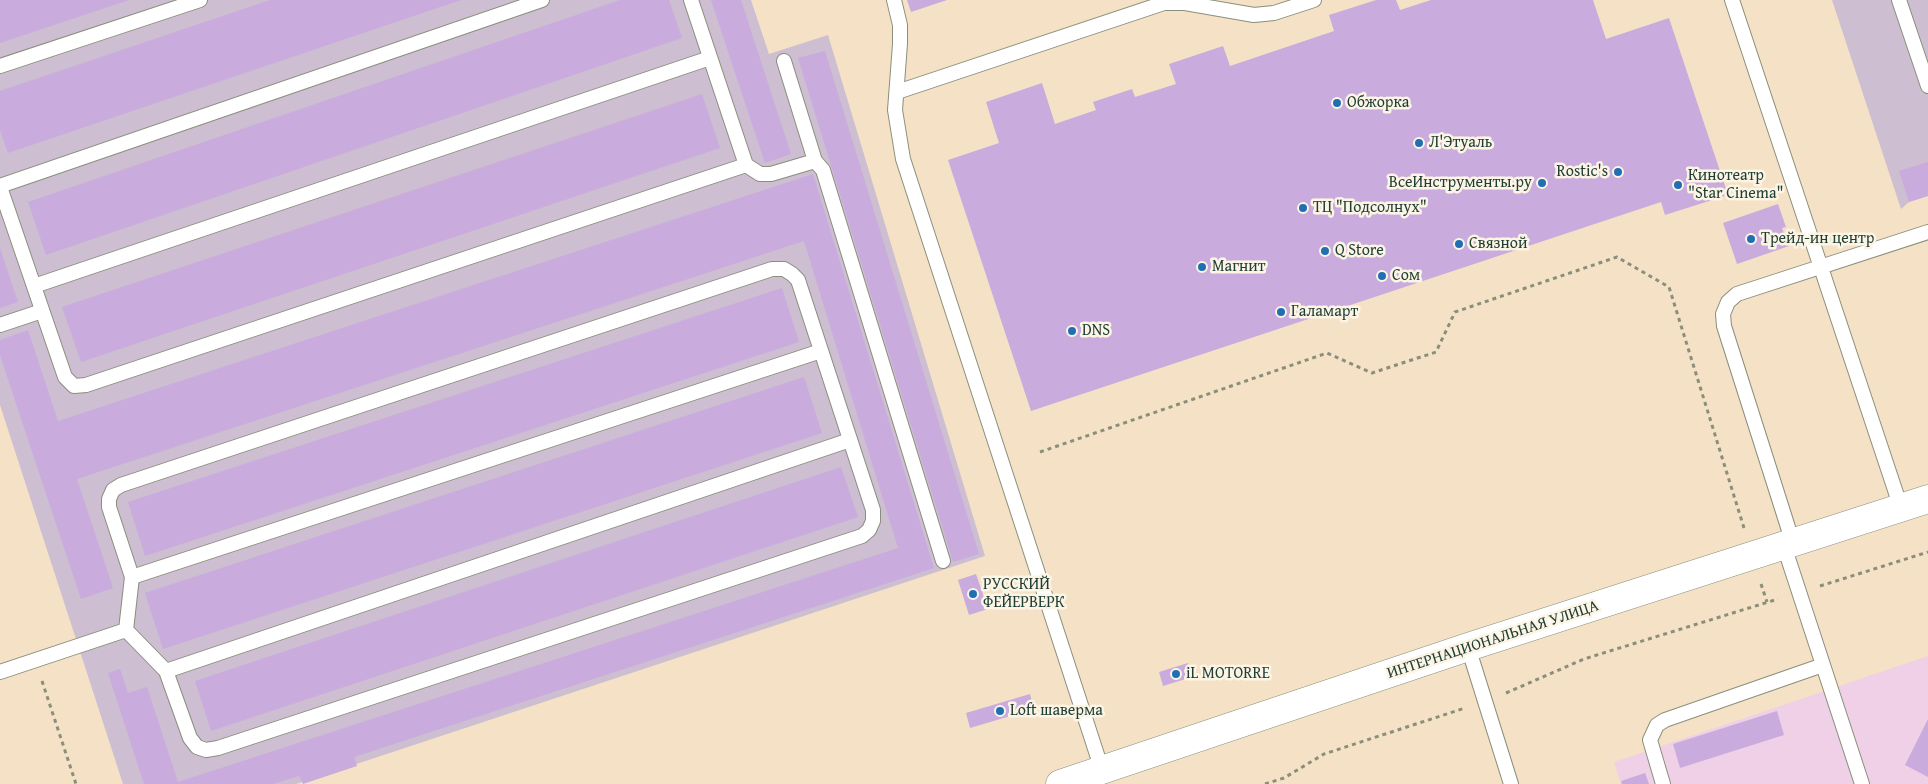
<!DOCTYPE html>
<meta charset="utf-8">
<style>
body{margin:0}
canvas{display:block;background:#f5e1c5}
</style>
<canvas width="1928" height="784"></canvas>
<script>
const ctx = document.querySelector('canvas').getContext('2d');
ctx.lineJoin = 'round';
function fillPath(path, color) {
  ctx.fillStyle = color;
  ctx.fill(path, 'evenodd');
}
function toPath(rows) {
  const path = new Path2D();
  for (const r of rows) {
    path.moveTo(r[0], r[1]);
    for (let i = 2; i < r.length; i += 2) path.lineTo(r[i], r[i + 1]);
  }
  return path;
}
function stroke(path, color, width, dash) {
  ctx.strokeStyle = color;
  ctx.lineWidth = width;
  ctx.lineCap = dash ? 'butt' : 'round';
  ctx.setLineDash(dash || []);
  ctx.stroke(path);
}
function drawText(font, color, halo, rows, align = 'center') {
  ctx.font = font + ' "Gentium Book Plus",serif';
  ctx.lineWidth = 5;
  ctx.setLineDash([]);
  ctx.textBaseline = 'middle';
  ctx.strokeStyle = halo;
  ctx.fillStyle = color;
  for (const [text, x, y, turn = 0] of rows) {
    ctx.save();
    ctx.translate(x, y);
    ctx.rotate((+turn || 0) * Math.PI / 180);
    ctx.textAlign = isNaN(turn) ? turn : align;
    if (halo) ctx.strokeText(text, 0, 0);
    ctx.fillText(text, 0, 0);
    ctx.restore();
  }
}
fillPath(toPath([
 [1928,656,1928,784,1621,784,1614,762]
]), '#efd0e6');
fillPath(toPath([
 [0,0,751,0,769,54,828,35,985,556,296,784,123,784,0,405],
 [1832,0,1928,0,1928,196,1909,202,1901,209]
]), '#cdbed2');
fillPath(toPath([
 [0,0,129,0,0,43],
 [270,0,461,0,8,153,0,130,0,91],
 [620,0,669,0,682,38,46,255,28,202],
 [711,0,741,0,791,154,765,163],
 [907,0,947,0,911,12],
 [1376,0,1396,0,1400,10,1431,0,1593,0,1606,39,1669,18,1728,195,1665,215,1661,202,1031,411,948,160,999,143,986,102,1042,83,1055,124,1096,110,1093,102,1132,89,1135,97,1176,84,1169,64,1223,46,1230,66,1334,31,1329,15],
 [825,51,979,554,953,562,798,58],
 [702,94,720,148,81,362,62,307],
 [1928,162,1928,196,1909,202,1899,171],
 [813,174,934,568,354,757,357,766,303,784,299,776,273,784,144,784,108,673,120,669,128,693,147,687,178,782,898,548,804,241,77,479,113,588,81,599,0,355,0,340,28,330,58,421],
 [1778,204,1786,227,1782,228,1789,246,1737,264,1723,223],
 [0,248,18,302,0,308],
 [782,288,799,342,145,556,128,502],
 [804,377,822,433,163,649,145,593],
 [841,467,858,517,211,731,195,681],
 [976,574,988,609,969,615,958,580],
 [1188,663,1192,677,1163,686,1159,672],
 [1030,694,1034,709,970,728,966,713],
 [1777,711,1784,735,1680,768,1673,744],
 [1928,719,1928,777,1905,765],
 [1645,773,1649,784,1622,784,1621,781]
]), '#c9abde');
const lane = toPath([
 [691,0,746,165,760,174,771,174,815,161,784,61],
 [894,0,900,25,900,44,895,110,903,159,1102,770],
 [1732,0,1901,508],
 [1899,0,1928,86],
 [0,66,200,0],
 [897,92,1164,3,1185,3,1254,15,1274,13,1314,0],
 [815,161,823,170,943,561],
 [0,186,542,0],
 [0,187,65,377,74,386,86,385,746,165],
 [772,269,784,269,792,274,798,280,873,510,873,521,869,530,862,536,218,748,206,750,197,747,190,738,166,671,126,630,132,577,109,507,109,499,113,490,121,485,772,269],
 [34,286,710,58],
 [0,325,42,311],
 [1793,543,1724,326,1723,314,1728,302,1737,294,1928,232],
 [1784,546,1862,784],
 [132,577,821,351],
 [1468,647,1511,784],
 [166,671,850,440],
 [0,672,126,630],
 [1663,784,1650,740,1657,725,1665,720,1823,665]
]);
const primary = toPath([
 [1060,784,1468,647,1928,499]
]);
stroke(lane, '#8a8f7c', 16);
stroke(primary, '#8a8f7c', 29);
stroke(toPath([
 [1040,452,1327,353,1372,373,1436,352,1455,312,1617,257,1669,287,1744,528],
 [1761,584,1767,602],
 [1820,586,1928,552],
 [42,681,76,784],
 [1506,693,1584,659,1778,599],
 [1265,784,1284,778,1324,754,1465,708]
]), '#8a8f7c', 3, [4, 4]);
stroke(lane, '#fff', 14);
stroke(primary, '#fff', 28);
for (const [x, y, r, color] of [
 [1337,103,5,"#1f6fb2"],
 [1419,143,5,"#1f6fb2"],
 [1618,172,5,"#1f6fb2"],
 [1542,183,5,"#1f6fb2"],
 [1678,185,5,"#1f6fb2"],
 [1303,208,5,"#1f6fb2"],
 [1751,239,5,"#1f6fb2"],
 [1459,244,5,"#1f6fb2"],
 [1325,251,5,"#1f6fb2"],
 [1202,267,5,"#1f6fb2"],
 [1382,276,5,"#1f6fb2"],
 [1281,312,5,"#1f6fb2"],
 [1072,331,5,"#1f6fb2"],
 [973,594,5,"#1f6fb2"],
 [1176,674,5,"#1f6fb2"],
 [1000,711,5,"#1f6fb2"]
]) {
  const dot = new Path2D();
  dot.arc(x, y, r, 0, 2 * Math.PI);
  ctx.fillStyle = color;
  ctx.fill(dot);
  stroke(dot, '#fcf5e5', 2);
}
drawText('16px', '#1f3d34', '#fcf5e5', [
 ["Обжорка",1347,103],
 ["Л'Этуаль",1429,143],
 ["Rostic's",1608,172,"right"],
 ["Кинотеатр",1688,176],
 ["\"Star Cinema\"",1688,194],
 ["ВсеИнструменты.ру",1532,183,"right"],
 ["ТЦ \"Подсолнух\"",1313,208],
 ["Трейд-ин центр",1761,239],
 ["Связной",1469,244],
 ["Q Store",1335,251],
 ["Магнит",1212,267],
 ["Сом",1392,276],
 ["Галамарт",1291,312],
 ["DNS",1082,331],
 ["РУССКИЙ",983,585],
 ["ФЕЙЕРВЕРК",983,603],
 ["iL MOTORRE",1186,674],
 ["Loft шаверма",1010,711]
], 'left');
drawText('16px', '#1f3d34', '#fcf5e5', [
 ["ИНТЕРНАЦИОНАЛЬНАЯ УЛИЦА",1493,640,-18]
]);
</script>
